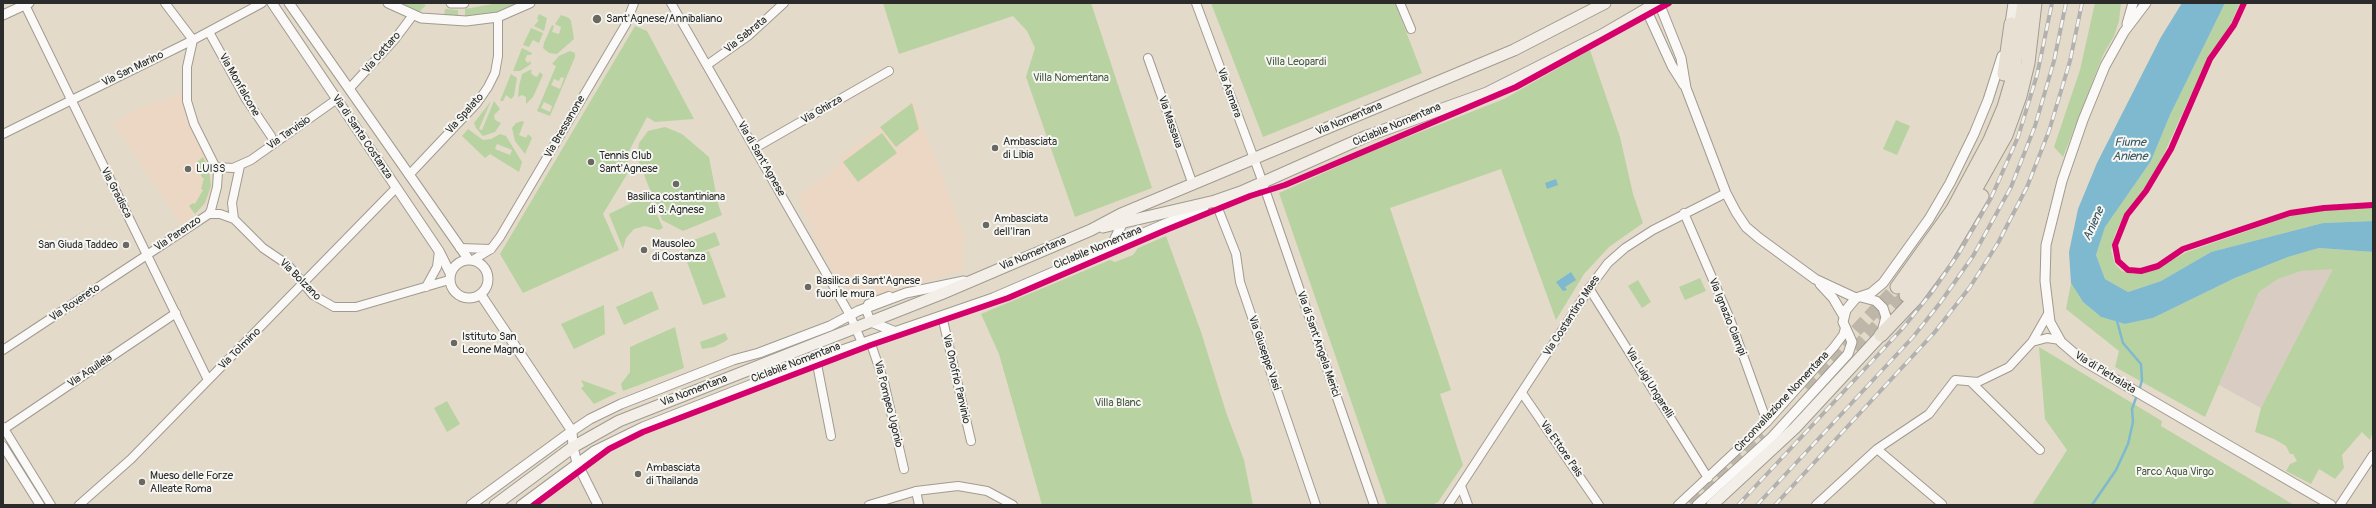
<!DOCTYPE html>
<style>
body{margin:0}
#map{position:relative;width:2376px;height:508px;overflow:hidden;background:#e3dac9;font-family:Pangolin,sans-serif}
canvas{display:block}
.frame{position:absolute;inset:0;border:4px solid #2b2b2b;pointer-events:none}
</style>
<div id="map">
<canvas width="2376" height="508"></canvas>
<div class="frame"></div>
</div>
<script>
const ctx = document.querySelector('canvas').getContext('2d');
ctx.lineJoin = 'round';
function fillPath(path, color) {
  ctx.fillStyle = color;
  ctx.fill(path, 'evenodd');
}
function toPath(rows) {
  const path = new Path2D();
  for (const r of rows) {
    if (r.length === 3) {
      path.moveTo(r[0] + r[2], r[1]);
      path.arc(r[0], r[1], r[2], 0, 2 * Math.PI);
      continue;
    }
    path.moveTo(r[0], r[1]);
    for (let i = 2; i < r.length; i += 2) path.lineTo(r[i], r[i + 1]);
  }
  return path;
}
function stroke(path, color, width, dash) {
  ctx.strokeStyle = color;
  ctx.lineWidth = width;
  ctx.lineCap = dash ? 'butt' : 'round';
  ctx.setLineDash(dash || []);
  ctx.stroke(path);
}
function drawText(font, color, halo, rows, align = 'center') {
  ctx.font = font + ' Pangolin,sans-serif';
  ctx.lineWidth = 4;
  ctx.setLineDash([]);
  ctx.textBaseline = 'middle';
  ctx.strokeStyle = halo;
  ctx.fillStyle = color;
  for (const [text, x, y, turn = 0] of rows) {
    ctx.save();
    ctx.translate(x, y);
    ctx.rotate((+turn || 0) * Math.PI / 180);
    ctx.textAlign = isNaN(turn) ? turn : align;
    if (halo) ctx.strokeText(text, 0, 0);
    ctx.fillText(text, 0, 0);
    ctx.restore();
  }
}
fillPath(toPath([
 [182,93,189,118,210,164,212,180,210,195,204,207,182,225,113,123,142,107],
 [914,101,964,236,962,257,964,269,853,302,812,235,815,232,797,197,841,164,838,159]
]), '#ecd6c4');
fillPath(toPath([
 [2320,268,2334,269,2261,408,2219,385,2259,292,2278,279,2301,271]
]), '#d9ccc2');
fillPath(toPath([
 [399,3,419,3,426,5,419,12],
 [498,3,518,3,491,14,465,16,465,9],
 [883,3,1091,3,1152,188,1075,217,1026,77,1035,48,1027,31,1013,16,899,54],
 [1211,3,1395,3,1422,73,1263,137],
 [2095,3,2121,3,2119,21,2114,36,2103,55,2063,157,2054,147,2080,70],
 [2225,3,2240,3,2228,30,2210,53,2153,178,2124,216,2115,234,2111,250,2115,264,2122,271,2133,274,2146,273,2187,252,2296,214,2324,210,2373,207,2373,221,2323,223,2211,252,2161,281,2128,292,2105,279,2096,255,2105,226,2151,161,2170,115],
 [445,9,458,10,458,17,444,16],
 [539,14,547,18,544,31,534,26,539,20,537,19],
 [561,15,569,18,571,21,574,39,557,54,549,53,543,48,544,43,552,25,554,26,552,32,559,34,561,27,555,24],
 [635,26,647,31,694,119,655,122,647,117,628,153,629,171,603,214,619,250,523,293,500,254],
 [531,28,543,33,539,43,533,40,529,47,523,45],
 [522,48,532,53,531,55,527,55,525,60,528,63,530,61,531,64,520,71,513,71],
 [1590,50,1620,137,1633,194,1643,223,1609,247,1584,274,1556,320,1501,169,1390,208,1451,390,1440,394,1463,465,1438,502,1432,505,1387,505,1279,193,1372,151,1504,99],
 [570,51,575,53,575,57,550,116,537,111,556,66,552,64,559,56],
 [561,77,564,78,560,89,551,85,554,79,559,81],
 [544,102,552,106,550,112,541,108],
 [530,70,532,70,531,73,534,76,537,77,540,72,543,75,533,97,526,104,526,97,522,95,518,97,519,86,522,74],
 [511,74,517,78,514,96,511,99,506,95,503,101,500,101],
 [491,101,479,129,482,130,494,101,500,109,494,115,495,120,501,123,495,132,483,136,476,128,474,123],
 [912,103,919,129,896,147,880,127],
 [1896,120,1910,126,1897,155,1883,149],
 [522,121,524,122,519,135,526,138,528,134,532,138,525,154,515,141,512,128,516,123],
 [665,127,682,134,709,157,718,204,722,215,683,231,662,220,637,157,639,143,648,131],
 [468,129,483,140,491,139,500,134,506,136,522,162,519,172,490,154,485,158,462,136],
 [497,144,512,150,510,155,495,149],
 [882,133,897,153,858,182,843,162],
 [203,157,209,170,211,186,205,203,195,214,189,206,193,203,195,204,203,190,201,189,204,178,202,178,200,172,202,171,196,163],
 [648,195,663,228,659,230,645,226,634,229,626,238,623,249,609,214],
 [715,232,720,245,691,256,686,243],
 [1166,236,1201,332,1226,412,1244,460,1253,505,1042,505,999,354,981,314,1110,260,1115,262,1133,255,1138,248],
 [2319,248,2373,252,2373,431,2370,440,2362,432,2342,455,2344,468,2335,479,2319,469,2311,484,2286,471,2290,464,2297,461,2293,454,2290,454,2286,446,2274,439,2255,432,2261,408,2333,269,2301,271,2278,279,2259,292,2205,417,2115,367,2119,351,2066,309,2071,283,2083,302,2101,317,2125,324,2153,318,2235,278,2288,257],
 [709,251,726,297,703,305,686,259],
 [1700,278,1706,291,1685,300,1679,287],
 [1638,280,1651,302,1642,308,1628,286],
 [652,291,659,309,624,325,616,307],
 [604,305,605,334,574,349,561,324],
 [675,327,684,368,623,391,621,384,630,372,630,347],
 [725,333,728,339,724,342,714,347,702,349,700,342],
 [2039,347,2162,421,2161,426,2294,505,2032,505,2067,450,2045,419],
 [581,380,617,393,594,404,581,388,584,386],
 [447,401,460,424,447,432,434,408]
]), '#b8d3a1');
fillPath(toPath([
 [2182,3,2225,3,2170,115,2151,161,2105,227,2096,255,2105,279,2128,292,2161,281,2211,252,2323,223,2373,221,2373,252,2319,248,2288,257,2235,278,2153,318,2125,324,2101,317,2083,302,2071,283,2069,252,2078,209,2097,163,2161,37],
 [1556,179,1558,185,1547,189,1545,183],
 [1571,272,1576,280,1565,287,1567,290,1563,291,1556,282]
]), '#7fb9cf');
stroke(toPath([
 [2117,321,2123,343,2141,364,2142,380,2139,391],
 [2092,505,2116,470,2128,444,2133,422,2132,409,2137,395]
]), '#7fb9cf', 2.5);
stroke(toPath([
 [1842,363,1906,295],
 [1804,386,1897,287],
 [1692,505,1760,432]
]), '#beb7a9', 13, [13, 6]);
const minor = toPath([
 [671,3,850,315,862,343],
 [1196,3,1259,172,1374,505],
 [1400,3,1411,29],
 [25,5,208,380],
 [209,32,246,99,271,136],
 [1148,58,1193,185],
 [707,65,748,36,784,3],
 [349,89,395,39,413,15],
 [3,134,193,40,262,3],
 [755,148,889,71],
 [216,167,233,168,251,160,337,99],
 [409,175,477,103,488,87,495,73,498,56,498,17],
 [1215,201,1236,254,1240,282,1316,505],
 [1684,213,1730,319,1767,422],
 [209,214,220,214,234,219,263,248,288,265,313,295,334,307,356,307,449,280],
 [234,219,232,203,240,166],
 [460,248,491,249],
 [473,260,491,249,500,237,626,24,634,3],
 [426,287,437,267,439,251],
 [1589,288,1708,478],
 [942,316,971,441],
 [871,322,867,312,868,304,889,296],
 [870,341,884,382,904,469],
 [2032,342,2047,338,2060,340],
 [3,350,209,214,211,210,217,187,218,172,194,124,187,101,187,67,193,40,165,3],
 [816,359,831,436],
 [1971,382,2040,450],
 [1522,393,1599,505],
 [3,427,51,505],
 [4,429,176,313],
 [3,446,40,505],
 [1877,449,1942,504,1940,505],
 [1461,486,1468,505],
 [916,491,919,505],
 [79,505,131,459,396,188],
 [869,505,916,491,958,486,987,491,1013,505],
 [1448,505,1593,283,1608,263,1625,248,1653,230,1726,193],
 [1678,505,1767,422,1834,347,1843,335,1845,328],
 [1816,505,1877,449,1929,414,1955,380,1978,382,2009,367,2032,342,2048,314],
 [2340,505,2373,455]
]);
const tertiary = toPath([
 [272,3,439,251,450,273],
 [289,3,469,260],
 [388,3,421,18,466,21,498,17,530,3],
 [451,3,464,3],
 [1659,3,1681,58,1686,88,1726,193,1736,212,1746,227,1759,238,1815,279,1856,298],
 [2146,3,2124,32,2105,66,2083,120,2062,181,2046,245,2045,281,2050,322,2061,342,2082,360,2331,505],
 [1646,9,1672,66,1684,85],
 [3,15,29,3],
 [2127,24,2133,3],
 [1110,249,1122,224],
 [469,279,19],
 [1820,284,1833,298,1843,315],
 [481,295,572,431],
 [1861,297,1876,301,1883,308,1886,317,1882,332],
 [871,322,896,332],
 [572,431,573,447,577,463,598,505],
 [471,505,572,431,590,419,621,404,733,360,759,353,830,326,858,311,906,293,964,281],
 [521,505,594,451,643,427,816,359,993,298,1204,207],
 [1697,505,1772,437,1848,354,1852,342,1843,322,1846,310,1856,298,1871,293,1883,283,1929,219,1950,183,1974,134,1988,100,2002,56]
]);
const secondary = toPath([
 [2011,24,2014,3],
 [1103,227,1215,201,1241,192,1367,136,1487,93,1602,35,1657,3],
 [495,505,573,447,619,421,941,294,1091,230,1121,214,1514,50,1605,3],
 [1712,505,1795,428,1881,335]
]);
const trunk = toPath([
 [2004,74,2011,24],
 [1897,287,1953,209,1990,140,2004,107,2012,80,2024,3],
 [1906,295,1957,222,2006,135,2020,96,2028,63,2035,3],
 [1881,335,1916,298,1944,260,1982,196]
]);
stroke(minor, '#a09b91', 10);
stroke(tertiary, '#a09b91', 11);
stroke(secondary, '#a09b91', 13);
stroke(trunk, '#a09b91', 15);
stroke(minor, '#fbf9f7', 8);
stroke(tertiary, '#fbf9f7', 9);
stroke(secondary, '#f3efe8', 11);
stroke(trunk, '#e8e0d3', 13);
const rail = toPath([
 [1738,505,1902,329,1932,292,1959,253,1991,198,2018,137,2037,75,2052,3],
 [1757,505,1913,337,1940,303,1973,256,2011,187,2035,126,2054,61,2066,3],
 [1775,505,1934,333,1970,287,1998,243,2027,187,2049,131,2070,61,2082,3]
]);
stroke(rail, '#b3b1af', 4);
stroke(rail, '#f6f6f2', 2.5, [8]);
stroke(toPath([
 [2244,3,2234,25,2210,59,2171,149,2146,191,2127,215,2115,245,2118,261,2128,270,2141,271,2158,266,2183,249,2290,213,2324,208,2373,205],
 [534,505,609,449,643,432,871,345,1008,298,1166,230,1250,196,1285,185,1516,87,1669,3]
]), '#d6006c', 6);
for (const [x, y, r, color] of [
 [597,19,5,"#6b6862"],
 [995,148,4,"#6b6862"],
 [591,162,4,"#6b6862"],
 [188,169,4,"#6b6862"],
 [676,184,4,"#6b6862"],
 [986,225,4,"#6b6862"],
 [126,245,4,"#6b6862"],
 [644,250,4,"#6b6862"],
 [808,287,4,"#6b6862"],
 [454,343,4,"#6b6862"],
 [638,474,4,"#6b6862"],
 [142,482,4,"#6b6862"]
]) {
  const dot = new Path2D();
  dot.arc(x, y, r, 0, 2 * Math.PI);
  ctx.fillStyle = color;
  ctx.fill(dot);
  stroke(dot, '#f6f6f2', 1.5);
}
drawText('11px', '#2b2b2b', '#f6f6f2', [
 ["Sant'Agnese/Annibaliano",606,19],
 ["Ambasciata",1003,142],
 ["di Libia",1003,155],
 ["Tennis Club",599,156],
 ["Sant'Agnese",599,169],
 ["LUISS",196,169],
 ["Basilica costantiniana",676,197,"center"],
 ["di S. Agnese",676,210,"center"],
 ["Ambasciata",994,219],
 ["dell'Iran",994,232],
 ["Mausoleo",652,244],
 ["di Costanza",652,257],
 ["San Giuda Taddeo",118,245,"right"],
 ["Basilica di Sant'Agnese",816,281],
 ["fuori le mura",816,294],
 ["Istituto San",462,337],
 ["Leone Magno",462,350],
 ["Ambasciata",646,468],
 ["di Thailanda",646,481],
 ["Mueso delle Forze",150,476],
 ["Alleate Roma",150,489]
], 'left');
drawText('11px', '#2b2b2b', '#f6f6f2', [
 ["Via Sabrata",746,35,-39],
 ["Via Cattaro",382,53,-49],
 ["Via San Marino",133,69,-26],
 ["Via Monfalcone",239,85,60],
 ["Via Asmara",1229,93,70],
 ["Via Ghirza",822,110,-30],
 ["Via Spalato",465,114,-48],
 ["Via Nomentana",1349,119,-23],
 ["Via Massaua",1170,122,71],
 ["Ciclabile Nomentana",1397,125,-23],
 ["Via Bressanone",565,127,-60],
 ["Via Tarvisio",289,133,-35],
 ["Via di Santa Costanza",362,137,56],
 ["Via di Sant'Agnese",761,159,60],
 ["Via Gradisca",116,193,63],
 ["Via Parenzo",178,234,-34],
 ["Ciclabile Nomentana",1098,248,-23],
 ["Via Nomentana",1033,254,-23],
 ["Via Bolzano",300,280,45],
 ["Via Rovereto",75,303,-34],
 ["Via Costantino Maes",1572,316,-57],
 ["Via Ignazio Ciampi",1727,317,68],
 ["Via di Sant'Angela Merici",1318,344,71],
 ["Via Tolmino",240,349,-45],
 ["Via Giuseppe Vasi",1264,353,71],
 ["Ciclabile Nomentana",796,363,-21],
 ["Via Aquileia",90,371,-34],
 ["Via di Pietralata",2105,373,32],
 ["Via Onofrio Panvinio",956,379,77],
 ["Via Luigi Ungarelli",1649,383,58],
 ["Via Nomentana",694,391,-21],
 ["Circonvallazione Nomentana",1782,402,-47],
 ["Via Pompeo Ugonio",888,404,76],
 ["Via Ettore Pais",1561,449,55]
]);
drawText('11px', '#4a5c45', '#f6f6f2', [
 ["Villa Leopardi",1296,62],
 ["Villa Nomentana",1071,78],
 ["Villa Blanc",1118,403],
 ["Parco Aqua Virgo",2175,472]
]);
drawText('italic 12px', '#395865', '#f6f6f2', [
 ["Fiume",2130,143],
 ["Aniene",2130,157],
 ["Aniene",2094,224,-66]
]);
</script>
